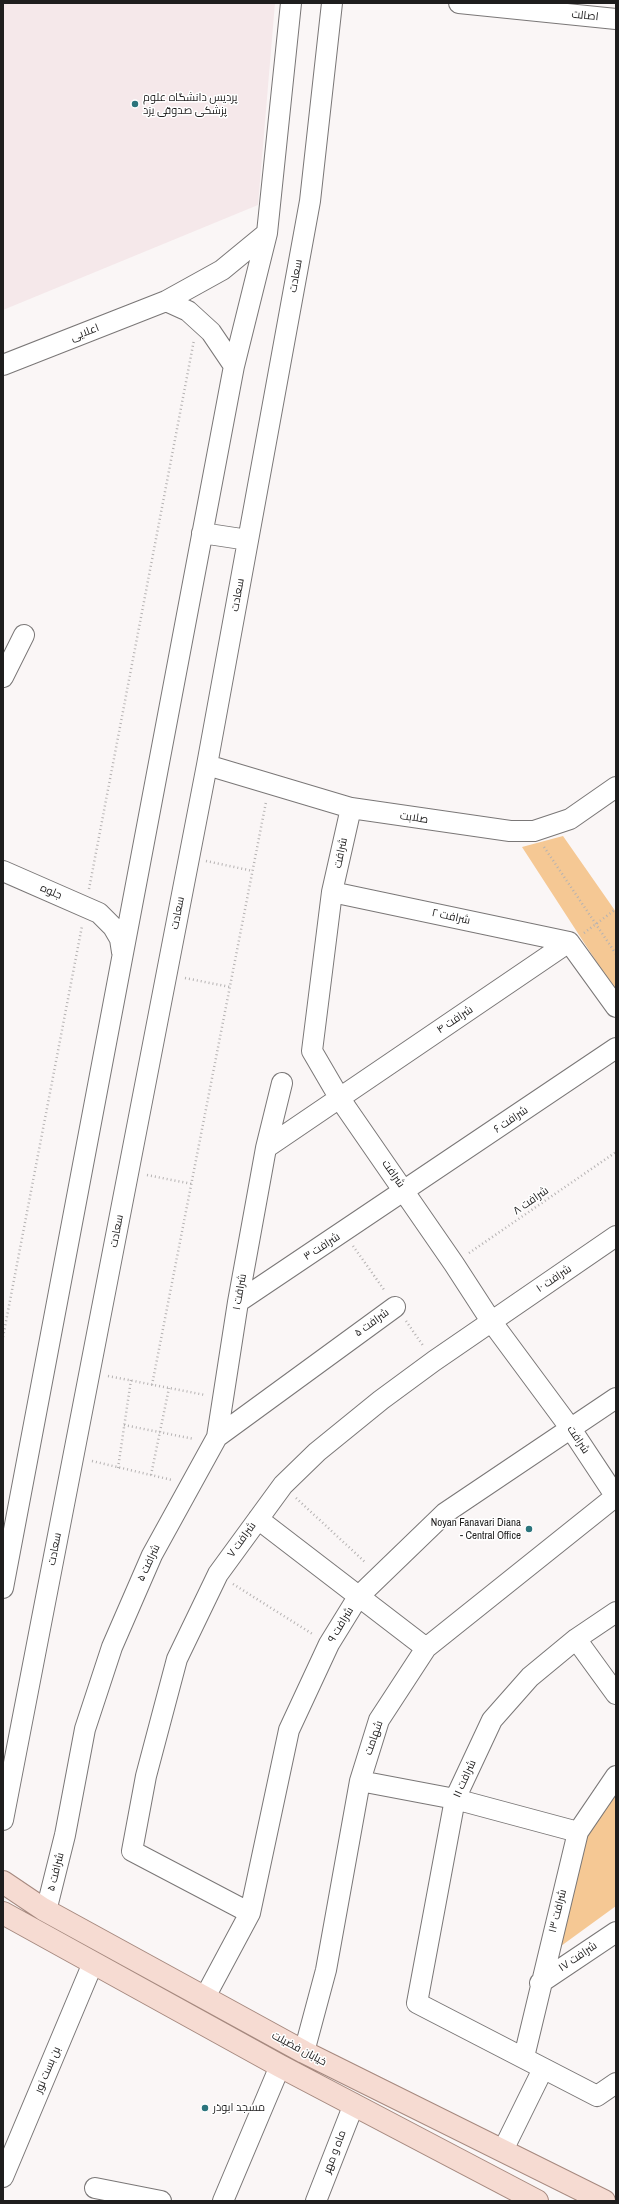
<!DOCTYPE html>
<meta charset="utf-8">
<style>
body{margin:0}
#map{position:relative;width:619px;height:2204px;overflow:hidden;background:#faf6f6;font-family:"Archivo Narrow",sans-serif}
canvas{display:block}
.frame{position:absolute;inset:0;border:4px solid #1e1d1d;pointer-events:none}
</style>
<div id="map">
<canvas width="619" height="2204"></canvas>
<div class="frame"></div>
</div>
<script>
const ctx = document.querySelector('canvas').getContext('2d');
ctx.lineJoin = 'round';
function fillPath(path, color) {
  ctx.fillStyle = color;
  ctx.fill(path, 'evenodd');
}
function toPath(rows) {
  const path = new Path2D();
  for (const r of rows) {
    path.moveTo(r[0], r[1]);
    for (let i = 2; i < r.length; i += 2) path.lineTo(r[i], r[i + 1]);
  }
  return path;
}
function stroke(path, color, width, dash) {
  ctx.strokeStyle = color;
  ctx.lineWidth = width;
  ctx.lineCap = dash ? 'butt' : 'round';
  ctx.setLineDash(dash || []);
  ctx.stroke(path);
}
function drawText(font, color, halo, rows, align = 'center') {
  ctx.font = font + ' "Archivo Narrow",Cairo,sans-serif';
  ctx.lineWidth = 3;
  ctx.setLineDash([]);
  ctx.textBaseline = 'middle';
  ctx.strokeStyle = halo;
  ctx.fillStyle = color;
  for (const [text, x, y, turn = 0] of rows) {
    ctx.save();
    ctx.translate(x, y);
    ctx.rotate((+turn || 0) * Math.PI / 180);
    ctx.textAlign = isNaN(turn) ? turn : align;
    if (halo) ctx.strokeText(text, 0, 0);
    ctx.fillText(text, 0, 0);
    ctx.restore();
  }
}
fillPath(toPath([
 [3,3,275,3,258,205,3,310]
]), '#f5e8ea');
fillPath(toPath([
 [563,836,616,912,616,992,522,847],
 [616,1772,616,1906,561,1946,581,1837]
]), '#f5c894');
const minor = toPath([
 [459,3,616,19],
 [166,301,188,311,211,332,234,366],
 [3,365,166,301,222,270,267,233],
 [202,533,248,540],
 [3,677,24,635],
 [207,765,351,808,510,831,534,831,570,819,616,787],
 [351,808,332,892,312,1051,340,1099,454,1264,491,1321,571,1429,616,1497],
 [3,871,99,913,113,927,120,939,122,952],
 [332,892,569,942],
 [569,942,616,1007],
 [266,1148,569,942],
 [238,1302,616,1048],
 [217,1437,238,1302,266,1148,282,1083],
 [258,1519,426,1648],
 [3,1588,234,366,267,233,291,3],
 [616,1612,576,1639,530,1677,492,1720,455,1799,417,2003,597,2096,616,2083],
 [576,1639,616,1694],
 [360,1781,455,1799,578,1832],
 [3,1820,207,765,310,201,332,3],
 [46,1911,65,1835,85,1729,112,1647,152,1555,217,1437,395,1307],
 [250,1913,132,1851,146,1776,177,1659,218,1574,283,1485,317,1452,381,1400,434,1361,616,1236],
 [540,1983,616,1932],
 [205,1997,250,1913,289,1730,329,1644,358,1597,445,1513,616,1398],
 [304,2052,326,1970,360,1781,379,1720,426,1648,616,1496],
 [524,2057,578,1832,616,1776],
 [503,2150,543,2069],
 [3,2177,93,1963],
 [95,2188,161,2201],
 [223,2201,280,2066],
 [316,2201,354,2104]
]);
const major = toPath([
 [3,1882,43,1909,304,2052,604,2201],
 [3,1913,280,2066,537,2201]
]);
stroke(minor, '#7a7777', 22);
stroke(major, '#a6897f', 24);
stroke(toPath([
 [544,847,616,954],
 [206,861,253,871],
 [89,889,194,340],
 [584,933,616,909],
 [185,978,230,987],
 [147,1175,192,1184],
 [353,1246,385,1291],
 [469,1253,616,1152],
 [406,1321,424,1347],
 [3,1337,82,926],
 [108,1376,205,1395],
 [152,1385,266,802],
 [124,1425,194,1439],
 [92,1461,172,1480],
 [118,1468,131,1380],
 [151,1475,169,1388],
 [296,1498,366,1563],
 [233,1584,314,1635]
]), '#b5b2b2', 2.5, [1, 3]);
stroke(minor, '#fff', 20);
stroke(major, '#f6dbd2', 22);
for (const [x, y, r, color] of [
 [135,104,4,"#2b747c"],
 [529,1529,4,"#2b747c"],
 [205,2108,4,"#2b747c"]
]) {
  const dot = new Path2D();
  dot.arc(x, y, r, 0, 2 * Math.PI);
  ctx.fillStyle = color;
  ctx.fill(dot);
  stroke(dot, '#fff', 1.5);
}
drawText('11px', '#1e1d1d', '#fff', [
 ["اصالت",585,16,6],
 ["سعادت",296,276,-80],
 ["اعلایی",85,333,-21],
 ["سعادت",238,595,-80],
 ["صلابت",414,818,8],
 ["شرافت",341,853,-78],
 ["جلوه",51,892,23],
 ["سعادت",178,913,-79],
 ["شرافت ۲",451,917,12],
 ["شرافت ۴",455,1020,-34],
 ["شرافت ۶",511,1120,-34],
 ["شرافت",393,1174,55],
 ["شرافت ۸",531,1201,-35],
 ["سعادت",117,1231,-79],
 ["شرافت ۳",322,1247,-33],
 ["شرافت ۱۰",554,1279,-34],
 ["شرافت ۱",240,1292,-80],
 ["شرافت ۵",372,1323,-36],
 ["شرافت",578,1440,56],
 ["شرافت ۷",242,1540,-54],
 ["سعادت",55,1549,-79],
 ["شرافت ۵",149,1563,-65],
 ["شرافت ۹",341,1625,-59],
 ["شهامت",374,1738,-71],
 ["شرافت ۱۱",465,1779,-66],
 ["شرافت ۵",56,1872,-76],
 ["شرافت ۱۳",558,1911,-76],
 ["شرافت ۱۷",578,1957,-34],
 ["خیابان فضیلت",299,2049,28],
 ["بن بست نور",48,2070,-67],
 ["ماه و مهر",335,2152,-69]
]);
drawText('11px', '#1e1d1d', '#fff', [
 ["پردیس دانشگاه علوم",143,98],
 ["پزشکی صدوقی یزد",143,111],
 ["Noyan Fanavari Diana",521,1523,"right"],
 ["- Central Office",521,1536,"right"],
 ["مسجد ابوذر",213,2108]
], 'left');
</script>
